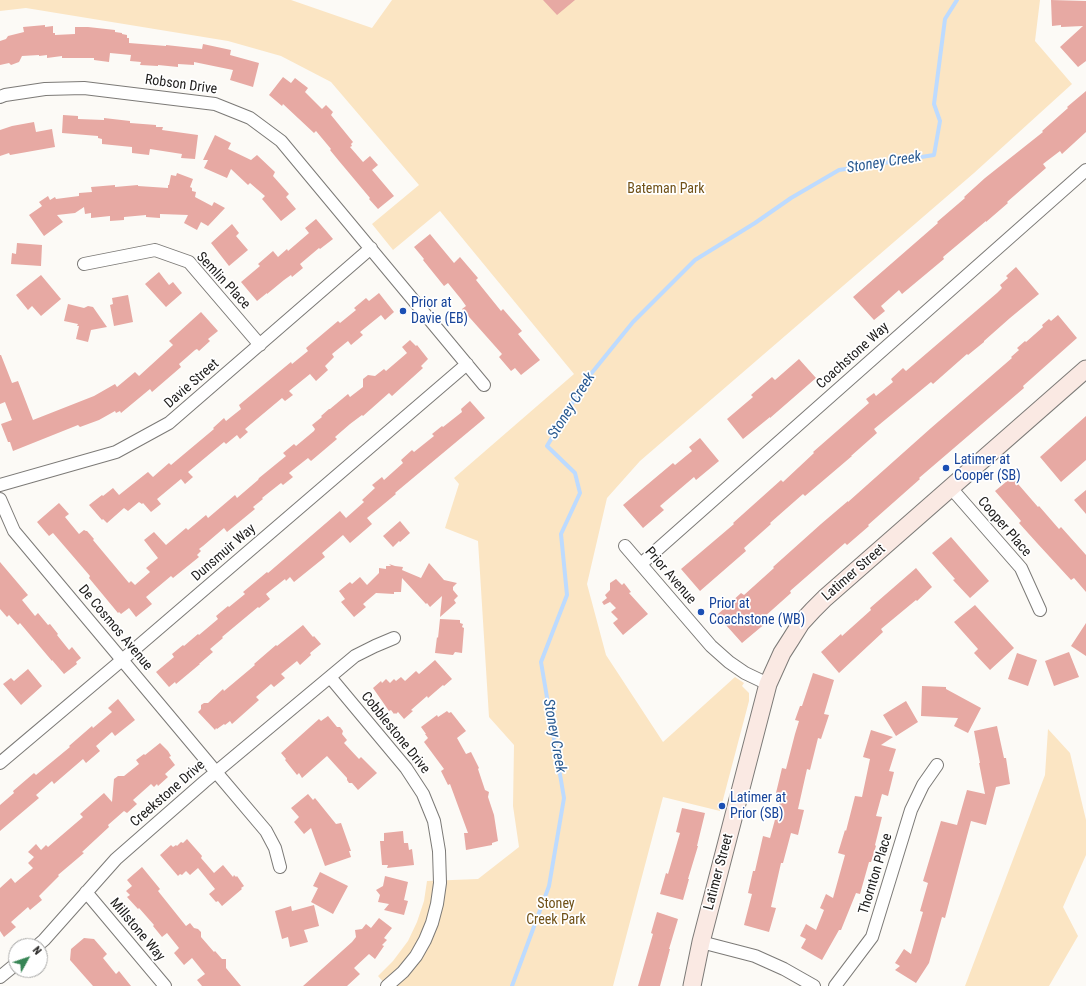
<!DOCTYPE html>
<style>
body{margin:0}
#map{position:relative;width:1086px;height:986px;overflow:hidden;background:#fcfaf6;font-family:"Roboto Condensed",sans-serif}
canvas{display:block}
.north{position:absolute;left:8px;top:938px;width:40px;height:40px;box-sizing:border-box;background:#fff;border:1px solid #a6a6a5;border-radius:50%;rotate:50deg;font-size:11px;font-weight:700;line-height:16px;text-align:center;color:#21201f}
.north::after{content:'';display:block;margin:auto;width:14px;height:18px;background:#378555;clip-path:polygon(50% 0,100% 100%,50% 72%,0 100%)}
</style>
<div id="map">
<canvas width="1086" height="986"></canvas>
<div class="north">N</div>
</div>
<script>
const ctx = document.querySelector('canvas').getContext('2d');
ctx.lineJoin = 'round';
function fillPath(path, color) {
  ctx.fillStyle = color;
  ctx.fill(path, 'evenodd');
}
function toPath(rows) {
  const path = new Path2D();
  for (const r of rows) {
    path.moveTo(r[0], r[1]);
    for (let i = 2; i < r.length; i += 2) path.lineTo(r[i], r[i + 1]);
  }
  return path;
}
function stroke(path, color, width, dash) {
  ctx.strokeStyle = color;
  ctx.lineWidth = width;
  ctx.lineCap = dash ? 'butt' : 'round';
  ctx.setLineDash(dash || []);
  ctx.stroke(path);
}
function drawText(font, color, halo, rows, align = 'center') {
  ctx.font = font + ' "Roboto Condensed",sans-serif';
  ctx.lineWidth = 3.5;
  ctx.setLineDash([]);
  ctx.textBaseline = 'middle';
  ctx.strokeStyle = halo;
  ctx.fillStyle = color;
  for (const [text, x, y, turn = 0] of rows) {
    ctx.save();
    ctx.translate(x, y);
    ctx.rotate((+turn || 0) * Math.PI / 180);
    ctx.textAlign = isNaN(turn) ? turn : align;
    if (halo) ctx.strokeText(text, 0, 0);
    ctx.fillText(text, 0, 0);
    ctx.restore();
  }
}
fillPath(toPath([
 [0,0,291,0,372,28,392,0,1040,0,1035,41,1072,84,974,173,640,461,607,498,587,584,606,655,663,742,735,677,744,683,742,686,749,693,749,701,720,811,663,797,613,986,387,986,378,976,393,961,408,941,417,922,424,901,427,881,478,879,519,847,513,806,514,745,489,717,478,541,445,528,459,484,454,478,574,374,440,211,393,250,372,224,419,185,331,82,281,56,228,41,26,8,0,11],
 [1048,729,1070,753,1086,820,1086,855,1063,907,1078,936,1049,986,965,986,1045,775]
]), '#fbe5c3');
stroke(toPath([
 [512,986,549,886,564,798,541,662,567,595,561,534,580,493,575,473,547,446,586,380,633,322,695,260,755,223,791,198,839,170,934,155,940,121,934,104,945,19,957,0]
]), '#bddbff', 4);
fillPath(toPath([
 [543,0,575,0,557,15],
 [1051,0,1086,1,1086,61,1078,67,1060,47,1083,26,1061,27,1061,25,1052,26],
 [45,25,45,27,53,26,53,33,55,33,55,35,75,34,75,27,88,27,115,30,115,32,122,33,122,34,127,35,127,38,129,38,129,43,166,46,166,45,202,49,203,44,231,50,230,55,259,63,253,87,230,80,233,70,194,62,194,65,178,64,178,67,158,65,158,66,140,65,141,62,130,61,131,55,110,53,109,62,94,60,94,58,62,58,62,56,47,58,47,55,39,56,39,55,22,56,19,62,11,65,9,63,0,65,0,41,6,39,8,36,24,32,23,27],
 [283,77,291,83,295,78,308,88,305,92,322,109,326,105,333,112,331,115,353,142,351,144,352,146,350,147,363,162,370,156,378,165,372,170,394,196,378,209,369,199,370,198,339,161,330,150,331,149,316,131,314,133,283,104,282,106,269,95],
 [1086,91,1086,132,1062,154,1060,151,1043,164,1046,168,1007,202,1008,203,986,222,986,221,943,257,944,259,902,294,899,290,881,306,885,311,874,320,853,297,938,223,937,222,965,198,964,197,985,178,1043,132,1042,131,1068,108,1067,107],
 [63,115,78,116,78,119,104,120,104,118,130,121,130,123,156,125,156,127,163,127,162,130,198,135,195,159,181,158,182,154,150,149,149,155,132,153,132,147,102,144,102,139,98,138,98,136,62,133],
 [34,122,36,132,52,129,55,147,10,155,9,153,0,156,0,130,12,126],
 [215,135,231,143,228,149,251,160,257,155,275,172,273,176,289,194,286,197,296,209,281,221,262,199,265,196,250,183,248,185,231,169,227,178,204,168,208,160,203,160],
 [177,173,193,179,190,187,192,188,192,191,196,192,195,197,212,206,214,202,225,208,208,226,201,222,197,230,184,223,188,215,160,214,160,218,146,217,146,215,124,217,124,220,110,221,110,216,91,218,91,213,85,214,84,207,75,213,57,215,63,222,44,236,29,215,42,206,39,202,48,196,50,200,55,197,56,199,79,196,79,193,92,192,91,187,115,185,115,187,138,185,138,186,168,188,168,185,169,185,171,175,176,176],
 [316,219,333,239,320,249,319,248,300,264,303,268,292,277,291,275,284,280,267,294,267,293,257,301,241,282,260,266,258,264,273,251,278,257,287,249,288,251,309,233,305,228],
 [232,224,239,233,236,236,248,250,229,266,211,243],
 [430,234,454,263,460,257,478,278,476,280,501,311,503,309,522,331,518,334,540,360,521,375,515,368,511,371,499,357,502,354,462,309,466,306,461,299,448,283,444,286,423,260,424,259,414,247],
 [17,243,42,245,41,266,11,264,12,253,16,254],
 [1016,267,1039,294,1010,318,984,341,984,342,968,355,967,354,933,384,931,382,874,429,877,433,851,456,852,456,805,496,803,494,770,523,771,524,744,548,746,551,700,591,681,569,734,524,733,523,781,480,783,482,814,453,813,452,869,403,866,399,874,393,876,396,893,382,891,379,903,368,906,371,997,293,1002,288,1000,285,1008,278,1006,276],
 [159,272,169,285,173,282,182,293,166,307,145,284],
 [41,275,61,299,41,316,32,306,28,310,16,295],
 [379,293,394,312,385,320,381,315,360,332,363,335,351,345,348,341,332,354,334,357,325,366,328,370,316,381,310,374,289,391,293,395,285,401,282,398,245,429,248,432,240,439,237,435,226,444,224,442,188,472,193,477,185,484,181,479,157,499,161,504,151,512,143,503,142,504,139,502,128,511,124,508,107,523,103,519,102,520,89,505,102,495,103,496,113,488,119,495,148,472,153,477,169,463,171,465,214,429,213,428,224,418,226,421,241,409,239,405,291,362,292,364,308,351,306,348,338,321,340,323,356,310,354,308,366,298,369,301],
 [128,295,133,322,114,326,110,305,113,304,112,298],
 [68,304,84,308,88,306,93,307,107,327,91,330,88,342,76,339,79,326,77,326,78,324,64,321],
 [201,312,218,331,208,339,210,341,199,351,197,349,195,350,179,364,181,367,152,392,150,389,121,413,120,411,116,413,115,411,99,420,80,427,78,425,13,451,10,442,8,442,1,424,12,420,5,402,0,404,0,355,1,355,12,383,18,381,33,420,94,396,115,384,117,387,135,372,139,376,173,345,169,341],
 [1058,315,1077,338,1023,386,1024,388,919,478,920,479,868,525,869,526,847,545,845,543,790,591,791,593,763,618,767,622,742,643,717,615,741,593,744,595,774,568,773,567,821,524,848,501,848,502,931,428,1012,358,1011,357,1019,350,1017,348,1025,341,1026,342,1043,327,1042,325,1049,319,1051,321],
 [410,340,416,346,417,345,428,359,421,366,423,368,392,396,389,393,363,416,362,415,350,424,335,437,337,439,311,461,308,458,289,473,293,477,283,485,281,483,262,498,263,499,253,507,255,509,227,532,224,528,203,546,199,549,201,551,197,555,199,557,173,578,171,576,146,597,152,604,136,617,129,608,121,614,119,612,118,613,89,578,90,576,53,533,49,536,37,522,59,503,69,514,65,517,79,534,84,530,86,531,87,531,94,539,93,540,129,583,131,581,135,585,150,572,146,568,158,558,144,540,154,532,166,545,186,528,188,530,206,515,208,518,235,495,237,498,258,480,259,478,286,456,283,453,294,444,296,446,314,431,315,429,312,425,322,417,321,416,329,409,330,409,348,394,350,397,363,387,363,379,368,375,375,376,384,369,386,371,407,353,402,347],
 [799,359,816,378,770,418,770,417,743,439,727,419,753,397,751,395,772,377,775,380],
 [470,401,485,418,395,493,396,494,367,518,372,524,350,543,343,535,322,553,325,557,294,582,290,577,286,581,285,579,266,594,270,599,259,608,258,607,222,637,223,638,210,649,213,652,199,664,200,664,176,684,175,682,169,687,156,672,174,657,172,654,183,645,184,646,198,634,199,635,218,619,216,616,228,606,229,607,245,594,243,592,267,572,268,573,340,511,346,518,364,502,362,500,375,488,372,485,382,477,384,480,403,463,401,460,412,450,414,452,434,436,432,434,442,426,443,427,462,412,461,409],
 [1086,416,1086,460,1061,482,1040,457],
 [700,438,719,461,696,480,694,477,660,506,664,510,643,528,623,505,673,463,675,465,692,451,689,447],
 [1012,477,1038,507,1039,506,1059,529,1061,527,1086,555,1086,592,1074,578,1071,580,1037,543,1019,523,1021,521,995,491],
 [1086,490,1086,514,1074,500],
 [400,521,410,533,400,542,399,541,393,547,383,536],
 [951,537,989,581,970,598,953,580,955,579,932,553],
 [0,562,28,595,22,600,35,616,38,613,48,625,50,624,58,634,57,635,69,650,72,647,81,658,76,662,77,664,64,674,52,660,52,661,20,623,18,625,9,615,7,617,0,609],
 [429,563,444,580,457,583,453,587,453,590,458,596,454,600,456,603,440,617,442,596,430,607,427,603,426,604,402,578,401,592,394,592,394,594,376,593,363,604,366,607,354,617,341,602,345,599,339,591,350,582,352,584,360,577,367,585,379,573,379,568,386,569,386,566,391,566,389,564,395,566,403,567,402,570,421,578],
 [916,568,932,587,917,601,916,600,881,629,883,632,839,673,821,652,841,634,842,636,871,610,870,608],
 [616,579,622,585,624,583,631,592,629,593,648,614,623,635,613,623,618,619,611,612,616,608,610,602,604,605,602,602,607,598,605,595,610,590,610,583],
 [975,605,1014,648,990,670,974,653,978,649,954,622],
 [440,619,460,620,460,623,463,624,462,627,464,628,462,653,455,652,453,655,435,653,437,637,438,638],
 [1086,623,1086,656,1071,646],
 [303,625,313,637,314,636,321,644,310,653,311,655,300,665,297,661,281,674,285,678,274,687,271,684,256,697,259,700,232,724,230,721,225,725,224,724,217,729,216,728,215,730,198,712,201,709,201,705,204,703,208,703,223,689,224,691,255,665,254,664,276,645,277,646],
 [1069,652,1079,677,1054,686,1045,661],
 [1017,653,1037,660,1028,686,1008,679],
 [435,660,452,679,444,686,443,685,428,698,427,696,411,710,413,711,404,719,398,712,396,714,395,713,394,714,391,710,389,711,373,688,381,681,382,683,386,679,390,683,394,679,396,681,401,677,405,681,416,671,419,674],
 [28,669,42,686,21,705,3,684,11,678,14,681],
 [813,673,834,680,824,714,829,715,821,739,818,738,810,770,807,769,798,809,804,810,798,835,791,833,783,863,781,863,771,907,776,908,769,932,744,925,752,894,748,893,753,871,755,871,763,836,770,838,782,794,776,793,782,768,786,769,795,734,799,721,795,720,800,706,802,706],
 [922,686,946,687,946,689,981,708,968,733,954,726,958,718,921,716],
 [118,699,135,720,115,736,112,732,96,746,100,751,86,763,83,759,54,784,52,781,36,795,39,798,0,831,0,805,14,793,13,791,34,773,36,775,70,747,69,746,92,726,93,728,112,712,108,708],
 [906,701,918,722,896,736,883,715],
 [447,711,449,713,451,712,466,731,457,738,466,754,471,752,479,768,478,769,485,790,489,792,488,797,494,815,498,841,492,843,492,845,466,850,464,833,468,833,450,784,448,785,441,771,444,769,424,742,428,738,425,734,426,734,421,727,437,715,438,717],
 [328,716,337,727,340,727,343,731,342,734,347,740,344,743,359,759,361,757,377,773,358,790,352,783,349,783,347,780,347,778,327,756,302,778,299,773,297,775,285,760,286,759,281,753,319,719,321,721],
 [997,726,1004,758,1006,758,1010,784,996,787,986,825,971,821,945,918,942,917,929,963,916,983,895,970,900,966,895,963,904,949,911,954,923,912,920,911,928,883,923,881,941,821,957,825,967,790,985,794,979,763,980,763,974,731],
 [871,730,893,737,881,745,896,749,889,771,894,772,888,796,882,794,876,816,882,817,875,845,876,846,871,862,869,862,860,894,856,893,841,930,839,930,822,960,801,948,806,939,800,936,806,924,816,930,824,910,820,908,826,894,833,898,845,855,838,853,845,830,846,831,855,796,862,797,870,759,863,757],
 [160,743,168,751,171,756,169,757,175,765,165,774,168,777,158,786,157,784,154,787,151,784,133,800,137,804,127,813,124,811,108,825,109,827,82,852,84,853,58,875,59,876,39,896,42,900,30,910,28,907,11,922,16,927,4,937,0,931,0,888,11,878,15,883,33,868,28,863,34,857,28,852,36,844,41,850,46,845,48,847,83,817,80,814,104,793,112,802,114,779,118,776,124,776,139,764,136,760,144,754,145,755],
 [308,794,313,800,315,798,336,824,341,823,351,851,349,851,351,857,325,866,311,828,304,834,294,822,299,817,291,808],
 [682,808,705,813,697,846,698,846,688,879,689,879,683,900,660,894,666,873,668,874,680,833,676,832],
 [403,831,404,843,408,843,409,850,412,849,414,865,387,868,388,865,382,865,380,841,384,841,384,833],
 [187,839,202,856,201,858,214,873,223,865,233,877,234,875,236,877,237,876,244,886,241,888,242,889,222,906,218,901,216,902,209,894,215,889,198,868,190,875,186,871,182,875,180,874,178,876,160,855,171,845,173,847,176,845,177,846,181,842,183,843],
 [142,867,160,889,158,891,186,926,190,923,194,928,198,929,201,932,201,937,214,952,215,951,222,959,226,959,226,968,241,986,202,986,197,980,205,974,192,958,184,965,174,953,179,948,167,933,162,937,153,926,154,925,139,908,138,909,127,897,130,895,126,891,132,886,127,880],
 [320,872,348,886,333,914,311,902,318,888,313,886],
 [385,876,408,882,404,900,408,901,404,915,384,910,389,904,378,902,380,895,376,890,383,886],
 [314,905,319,926,304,930,308,942,290,947,288,937,282,939,275,911,291,906,292,911],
 [657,912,678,919,669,949,670,949,660,986,638,986,653,934,651,933],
 [379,918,392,928,384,938,387,940,382,945,384,946,375,959,369,954,354,968,360,974,347,986,303,986,352,942,356,937,355,930,362,929,366,924,371,928],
 [84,938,94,939,107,954,103,958,116,974,119,971,131,986,93,986,70,960,71,949]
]), '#e7a9a3');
const street = toPath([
 [0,97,5,95,45,89,84,88,215,104,250,118,281,141,484,385],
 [84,264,155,250,189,262,260,345],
 [0,485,116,452,169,423,371,248],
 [951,488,1021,568,1040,610],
 [0,499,14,531,216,772,266,831,275,848,280,867],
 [625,546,711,646,729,662,745,673,768,684],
 [641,564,1086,170],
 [330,677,406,768,423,794,434,821,439,851,440,883,437,904,432,923,425,940,416,956,403,972,387,986],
 [0,763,122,660,467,364],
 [86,892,165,986],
 [701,942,755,956,784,969,814,986],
 [37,946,44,940,116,859,204,782,355,656,375,646,394,638],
 [0,977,16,964],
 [835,986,872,937,911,810,923,785,937,765]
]);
const secondary = toPath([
 [692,986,701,942,768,684,782,653,791,639,801,623,813,610,825,598,1086,369]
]);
stroke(street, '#7c7a77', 14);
stroke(secondary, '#7c7a77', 19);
stroke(street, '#fff', 12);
stroke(secondary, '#fae9e3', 17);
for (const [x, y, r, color] of [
 [403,311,4,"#1a4fb4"],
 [946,468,4,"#1a4fb4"],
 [701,612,4,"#1a4fb4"],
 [722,806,4,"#1a4fb4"]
]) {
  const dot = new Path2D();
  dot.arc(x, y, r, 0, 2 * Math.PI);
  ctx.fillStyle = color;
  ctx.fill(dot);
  stroke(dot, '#fff', 1.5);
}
drawText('14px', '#21201f', '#fff', [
 ["Robson Drive",181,85,8],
 ["Semlin Place",223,281,47],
 ["Coachstone Way",853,356,-42],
 ["Davie Street",192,384,-41],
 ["Cooper Place",1004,527,49],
 ["Dunsmuir Way",224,553,-41],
 ["Latimer Street",854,573,-41],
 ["Prior Avenue",670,576,49],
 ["De Cosmos Avenue",115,628,50],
 ["Cobblestone Drive",395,733,51],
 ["Creekstone Drive",168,794,-41],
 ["Latimer Street",719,872,-75],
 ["Thornton Place",876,874,-73],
 ["Millstone Way",137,930,50]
]);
drawText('14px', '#705117', '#fff', [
 ["Bateman Park",666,189],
 ["Stoney",556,904],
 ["Creek Park",556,920]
]);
drawText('14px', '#164399', '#fff', [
 ["Prior at",411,303],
 ["Davie (EB)",411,319],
 ["Latimer at",954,460],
 ["Cooper (SB)",954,476],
 ["Prior at",709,604],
 ["Coachstone (WB)",709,620],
 ["Latimer at",730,798],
 ["Prior (SB)",730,814]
], 'left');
drawText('italic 15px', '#285990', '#fff', [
 ["Stoney Creek",884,163,-9],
 ["Stoney Creek",572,406,-58],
 ["Stoney Creek",554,736,80]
]);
</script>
